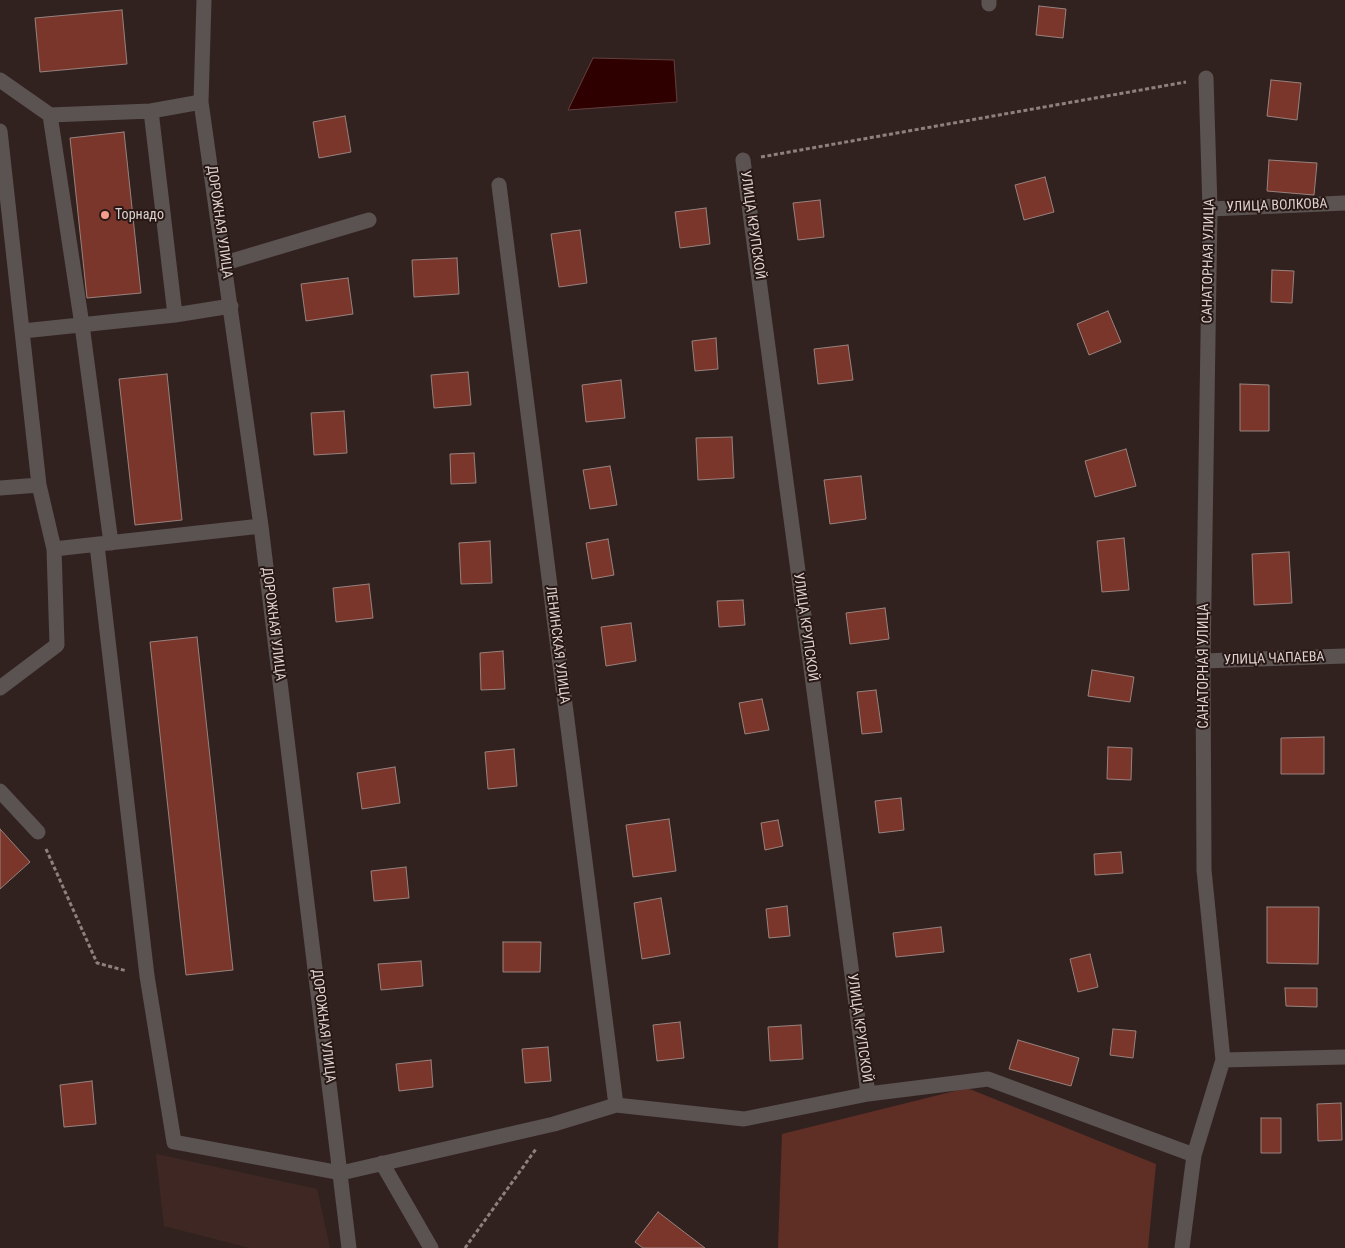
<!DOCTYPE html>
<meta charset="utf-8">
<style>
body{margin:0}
canvas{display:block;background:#32221f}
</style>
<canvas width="1345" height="1248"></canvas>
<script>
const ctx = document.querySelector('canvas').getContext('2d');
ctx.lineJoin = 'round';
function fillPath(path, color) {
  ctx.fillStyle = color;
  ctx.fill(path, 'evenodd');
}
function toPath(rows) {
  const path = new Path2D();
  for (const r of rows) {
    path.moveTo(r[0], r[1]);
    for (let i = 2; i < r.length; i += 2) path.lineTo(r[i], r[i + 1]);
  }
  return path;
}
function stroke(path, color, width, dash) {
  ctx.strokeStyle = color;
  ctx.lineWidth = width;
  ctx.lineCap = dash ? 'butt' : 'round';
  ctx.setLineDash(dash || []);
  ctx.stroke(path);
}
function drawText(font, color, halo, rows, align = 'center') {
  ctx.font = font + ' "Roboto Condensed",sans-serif';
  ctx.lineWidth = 4;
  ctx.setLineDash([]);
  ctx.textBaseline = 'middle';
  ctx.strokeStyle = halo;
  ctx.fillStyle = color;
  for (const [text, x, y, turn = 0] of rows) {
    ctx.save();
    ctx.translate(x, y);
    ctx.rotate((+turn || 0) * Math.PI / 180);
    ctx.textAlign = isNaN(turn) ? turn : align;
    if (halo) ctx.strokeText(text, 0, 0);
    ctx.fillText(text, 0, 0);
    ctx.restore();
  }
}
fillPath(toPath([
 [156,1154,317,1189,330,1248,250,1248,164,1226]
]), '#3f2824');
fillPath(toPath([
 [967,1088,1156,1164,1148,1248,778,1248,782,1134]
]), '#5f2e25');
const water = toPath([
 [593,58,674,60,677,102,568,110,593,58]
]);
fillPath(water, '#2e0000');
stroke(water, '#623f3e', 1);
const building = toPath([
 [1039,6,1066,9,1063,38,1036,35,1039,6],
 [122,10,127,64,40,72,35,18,122,10],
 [1271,80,1301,83,1297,120,1267,116,1271,80],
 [345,116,351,152,319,158,313,122,345,116],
 [124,132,141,293,87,298,70,138,124,132],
 [1269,160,1317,163,1314,195,1267,191,1269,160],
 [1045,177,1054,212,1024,220,1015,185,1045,177],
 [820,200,824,237,798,240,793,203,820,200],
 [706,208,710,244,680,248,675,212,706,208],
 [580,230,587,283,559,287,551,234,580,230],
 [457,258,459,294,414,297,412,260,457,258],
 [1272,270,1294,271,1292,303,1271,302,1272,270],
 [348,278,353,314,306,321,301,284,348,278],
 [1108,311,1121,342,1089,355,1077,324,1108,311],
 [716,338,718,369,695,371,692,341,716,338],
 [848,345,853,380,818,384,814,349,848,345],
 [468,372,471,405,434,408,431,375,468,372],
 [167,374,182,520,135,525,119,379,167,374],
 [621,380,625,418,586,422,582,385,621,380],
 [1240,384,1269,385,1269,431,1240,431,1240,384],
 [344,411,347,453,314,455,311,413,344,411],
 [732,437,734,478,698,480,696,438,732,437],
 [1126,449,1136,486,1095,497,1085,461,1126,449],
 [474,453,476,483,451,484,450,454,474,453],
 [610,466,617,505,590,509,583,470,610,466],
 [861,476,866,519,830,524,824,480,861,476],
 [1124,538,1129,590,1102,592,1097,541,1124,538],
 [608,539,614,575,592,579,586,543,608,539],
 [490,541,492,583,461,584,459,543,490,541],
 [1289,552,1292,603,1254,605,1252,554,1289,552],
 [369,584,373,618,336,622,333,588,369,584],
 [743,600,745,625,719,627,717,601,743,600],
 [885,608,889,639,850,644,846,613,885,608],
 [631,623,636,661,606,666,601,627,631,623],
 [197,637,233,970,186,975,150,642,197,637],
 [503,651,505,689,481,690,480,653,503,651],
 [1092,670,1134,677,1130,702,1088,696,1092,670],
 [876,690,882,732,862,734,857,692,876,690],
 [762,699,769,730,745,734,739,703,762,699],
 [1324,737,1324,774,1281,774,1281,738,1324,737],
 [1108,747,1132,748,1131,780,1107,779,1108,747],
 [514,749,517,786,488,789,485,752,514,749],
 [395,767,400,803,362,809,357,773,395,767],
 [901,798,904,830,879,833,875,801,901,798],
 [669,819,676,871,633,877,626,825,669,819],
 [778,820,783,846,765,850,761,823,778,820],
 [0,829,30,862,0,889,0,829],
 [1121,852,1123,873,1095,875,1094,854,1121,852],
 [406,867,409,898,374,901,371,871,406,867],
 [661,898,670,954,642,959,634,903,661,898],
 [787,906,790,936,769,938,766,909,787,906],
 [1267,907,1319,907,1318,964,1267,963,1267,907],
 [941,927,944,952,896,957,893,933,941,927],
 [503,942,541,942,540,972,503,972,503,942],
 [1090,954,1098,987,1078,992,1070,959,1090,954],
 [421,961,423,986,381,990,378,964,421,961],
 [1285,988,1317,988,1317,1007,1286,1006,1285,988],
 [680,1022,684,1058,657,1061,653,1025,680,1022],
 [801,1025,803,1059,770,1061,768,1027,801,1025],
 [1113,1029,1136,1031,1133,1058,1110,1055,1113,1029],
 [1018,1040,1079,1058,1071,1086,1009,1069,1018,1040],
 [548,1047,551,1081,525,1083,522,1049,548,1047],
 [431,1060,433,1087,399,1091,396,1064,431,1060],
 [92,1081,96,1124,64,1127,60,1085,92,1081],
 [1341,1103,1342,1140,1318,1141,1317,1104,1341,1103],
 [1261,1118,1281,1118,1281,1153,1261,1153,1261,1118],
 [658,1212,705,1248,643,1248,635,1242,658,1212]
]);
fillPath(building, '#7b362b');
stroke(building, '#97827e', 1);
stroke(toPath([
 [761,157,1186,82],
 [46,849,97,963,127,971],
 [465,1248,536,1149]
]), '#8d807d', 3, [4, 2.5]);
stroke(toPath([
 [204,0,201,102,261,526,349,1248],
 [989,4,989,0],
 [0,80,50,115,151,111],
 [201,102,151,111,175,315,231,306],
 [50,115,82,325,111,543],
 [0,131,39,485,54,549],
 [743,160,868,1094],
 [499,185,616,1105],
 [1210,209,1345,203],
 [225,263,369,220],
 [23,331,175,315],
 [0,488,39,485],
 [97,545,147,976,174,1142,341,1173,554,1124,616,1105,744,1119,868,1094,988,1079,1194,1155],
 [1203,661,1345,656],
 [0,688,57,645,54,549,261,526],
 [0,791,38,832],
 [1223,1060,1345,1057],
 [382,1163,431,1248],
 [1182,1248,1194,1155,1223,1060,1204,870,1203,661,1210,209,1206,78]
]), '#5b5351', 15);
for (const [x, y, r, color] of [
 [105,215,5,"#f49d8d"]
]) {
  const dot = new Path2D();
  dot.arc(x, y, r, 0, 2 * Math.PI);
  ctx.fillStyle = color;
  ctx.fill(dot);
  stroke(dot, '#281815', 2);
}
drawText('14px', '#ddd2cf', '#281815', [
 ["УЛИЦА ВОЛКОВА",1277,206,-2],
 ["ДОРОЖНАЯ УЛИЦА",219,222,82],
 ["УЛИЦА КРУПСКОЙ",752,225,82],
 ["САНАТОРНАЯ УЛИЦА",1209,261,-89],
 ["ДОРОЖНАЯ УЛИЦА",273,624,83],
 ["УЛИЦА КРУПСКОЙ",805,627,82],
 ["ЛЕНИНСКАЯ УЛИЦА",557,645,83],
 ["УЛИЦА ЧАПАЕВА",1274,659,-2],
 ["САНАТОРНАЯ УЛИЦА",1204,666,-90],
 ["ДОРОЖНАЯ УЛИЦА",323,1026,83],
 ["УЛИЦА КРУПСКОЙ",859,1028,82]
]);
drawText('14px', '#ddd2cf', '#281815', [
 ["Торнадо",115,215]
], 'left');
</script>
